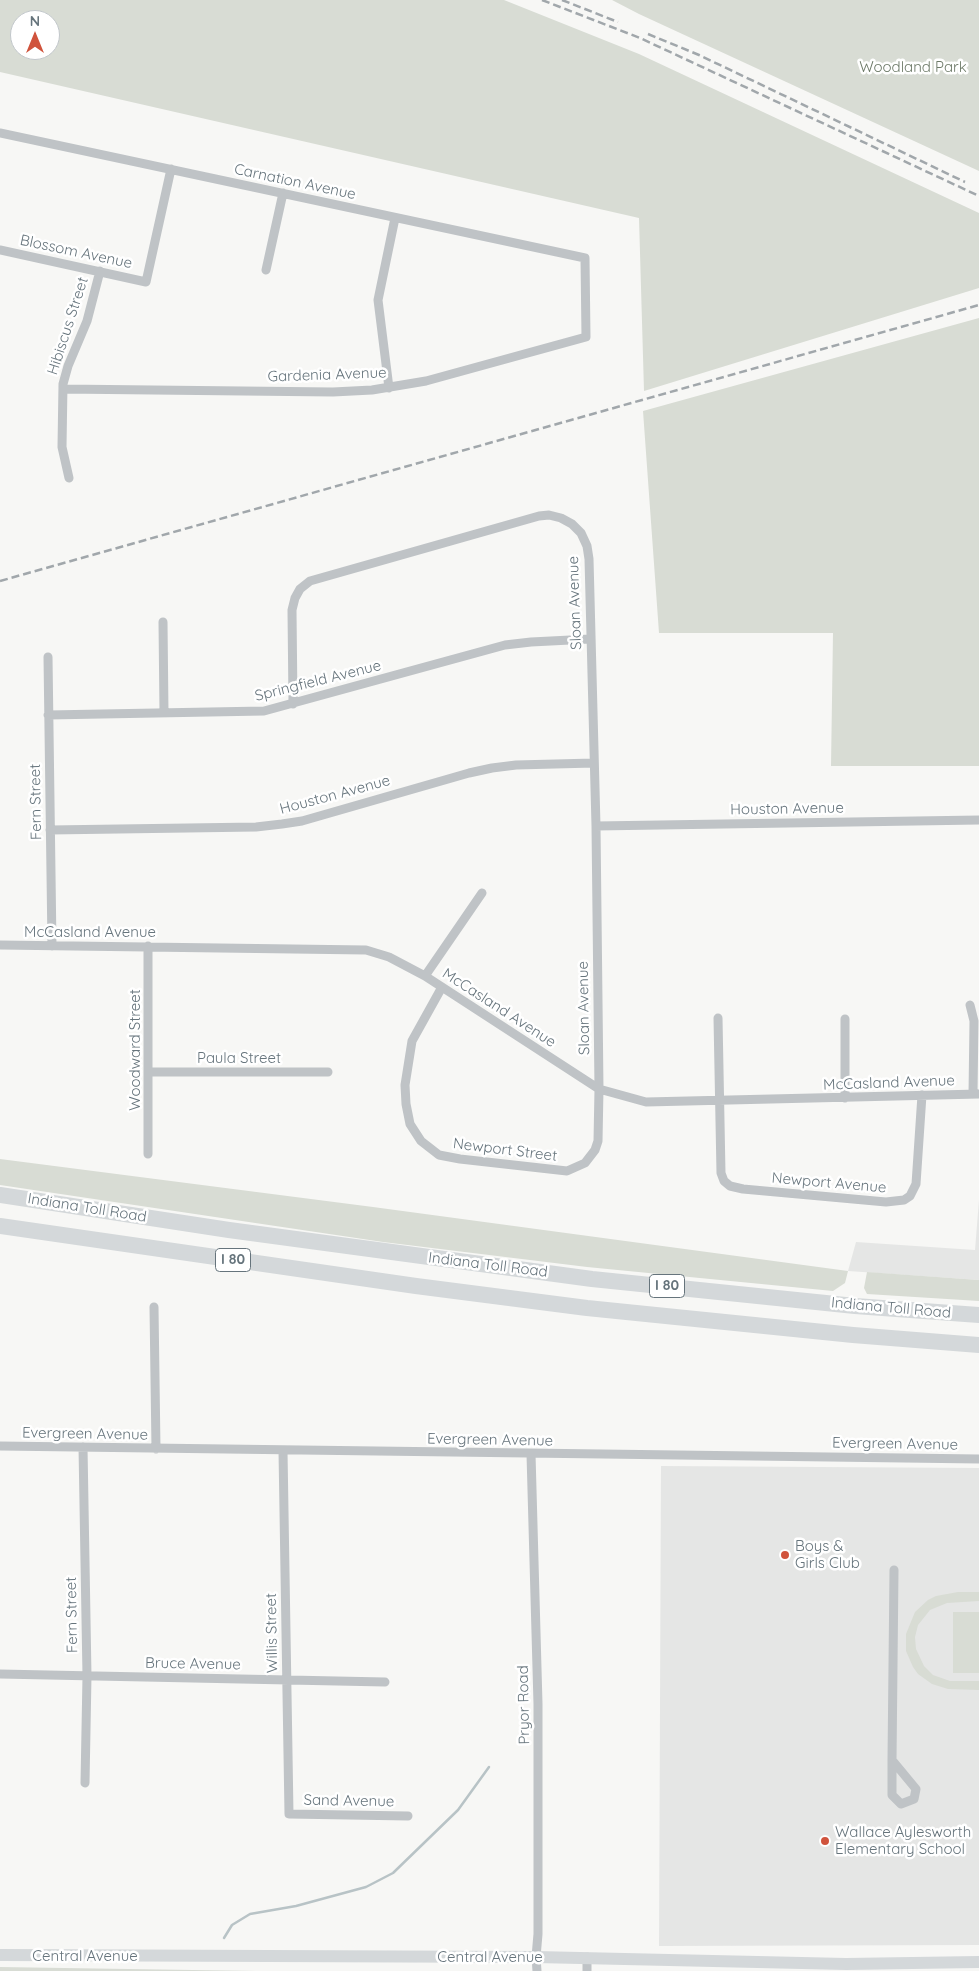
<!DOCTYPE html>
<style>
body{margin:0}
#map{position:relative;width:979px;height:1971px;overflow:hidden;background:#f7f7f5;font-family:Quicksand,sans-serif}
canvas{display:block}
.north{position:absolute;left:10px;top:10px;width:50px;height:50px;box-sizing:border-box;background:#fff;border:1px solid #c2c7cb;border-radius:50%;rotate:0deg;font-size:14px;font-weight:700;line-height:20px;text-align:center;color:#66747c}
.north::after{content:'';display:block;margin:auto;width:18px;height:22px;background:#d0533c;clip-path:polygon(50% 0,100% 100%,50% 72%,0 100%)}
</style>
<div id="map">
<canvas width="979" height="1971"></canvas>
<div class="north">N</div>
</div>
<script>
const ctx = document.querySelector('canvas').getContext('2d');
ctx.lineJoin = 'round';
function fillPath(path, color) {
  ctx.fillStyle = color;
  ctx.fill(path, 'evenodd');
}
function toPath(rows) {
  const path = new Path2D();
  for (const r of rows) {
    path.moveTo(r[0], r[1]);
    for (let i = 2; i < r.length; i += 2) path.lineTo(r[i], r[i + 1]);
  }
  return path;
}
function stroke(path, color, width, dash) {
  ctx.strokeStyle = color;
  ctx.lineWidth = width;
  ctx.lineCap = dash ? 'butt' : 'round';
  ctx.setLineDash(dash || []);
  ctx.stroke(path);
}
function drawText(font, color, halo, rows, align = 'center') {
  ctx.font = font + ' Quicksand,sans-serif';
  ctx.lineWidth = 5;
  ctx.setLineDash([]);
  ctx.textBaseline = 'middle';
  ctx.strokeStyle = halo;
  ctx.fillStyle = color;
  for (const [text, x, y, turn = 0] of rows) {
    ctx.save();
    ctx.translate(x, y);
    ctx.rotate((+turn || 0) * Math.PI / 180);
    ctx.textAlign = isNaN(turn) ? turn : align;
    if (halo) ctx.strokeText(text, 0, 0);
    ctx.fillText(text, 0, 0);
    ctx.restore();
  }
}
fillPath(toPath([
 [979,1200,979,1280,848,1271,856,1242,975,1250],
 [661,1466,979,1468,979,1945,659,1946]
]), '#e5e6e5');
fillPath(toPath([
 [0,0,504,0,639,54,979,213,979,288,644,391,639,218,0,72],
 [20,20,50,20,50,50,20,50],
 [612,0,979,0,979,171,639,14],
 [979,318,979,766,831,766,833,633,659,633,643,411],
 [0,1159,373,1207,848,1271,845,1283,833,1291,587,1267,383,1242,0,1185],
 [867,1272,979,1280,979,1301,867,1294,864,1288],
 [958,1592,979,1592,979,1601,947,1603,930,1610,918,1625,915,1637,916,1649,924,1666,933,1675,950,1681,979,1681,979,1690,948,1689,932,1684,918,1674,913,1667,906,1651,906,1634,915,1612,928,1600,936,1596],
 [953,1612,979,1612,979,1673,953,1673],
 [0,1967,257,1971,0,1971]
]), '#d8dcd4');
stroke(toPath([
 [224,1938,232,1925,250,1914,296,1906,366,1887,393,1873,458,1810,489,1767]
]), '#b8c3c6', 2.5);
stroke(toPath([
 [0,133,585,258,586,337,426,381,372,390,333,392,63,389],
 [0,250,146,282,171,169],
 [266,270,283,193],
 [389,388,378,300,395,218],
 [69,478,62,447,63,384,68,366,87,321,100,271],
 [163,622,164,713],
 [48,657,52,946],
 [293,704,292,610,295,598,300,589,310,581,539,516,549,515,561,518,572,524,581,533,587,546,589,559,596,826,599,1089,598,1141,595,1150,585,1163,567,1171,460,1159,439,1155,421,1141,410,1124,406,1104,405,1085,412,1041,442,987],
 [48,715,264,711,505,645,531,642,590,639],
 [596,826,979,820],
 [50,830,256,827,282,824,302,821,469,773,492,768,516,765,594,763],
 [0,945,366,950,389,957,425,976,599,1089,646,1102,979,1094],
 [148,946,148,1154],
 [425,976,482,893],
 [970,1005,974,1021,973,1094],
 [718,1018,721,1173,724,1181,730,1186,743,1189,886,1202,904,1200,910,1196,916,1184,922,1095],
 [149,1072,328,1072],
 [845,1098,845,1019],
 [154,1307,156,1449],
 [0,1446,979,1459],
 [83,1447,87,1676,85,1783],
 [283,1451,289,1814,408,1816],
 [531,1454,538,1704,538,1934,536,1957,537,1971],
 [0,1674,385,1682],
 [892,1760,916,1789,914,1799,901,1804,892,1795,892,1760,894,1570],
 [587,1957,587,1971]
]), '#bfc3c6', 9);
stroke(toPath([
 [0,1955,536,1957,846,1964,979,1962]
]), '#d4d8da', 12);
stroke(toPath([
 [0,1195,229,1230,592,1279,855,1306,979,1315],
 [0,1226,416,1286,587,1308,853,1335,979,1345]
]), '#d4d8da', 16);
stroke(toPath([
 [542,0,640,38,979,196],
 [562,0,618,22],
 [648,34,699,55,965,182],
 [0,581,979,305]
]), '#a1a7ab', 2.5, [8, 4]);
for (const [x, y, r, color] of [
 [785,1555,5,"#d0533c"],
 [825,1841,5,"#d0533c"]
]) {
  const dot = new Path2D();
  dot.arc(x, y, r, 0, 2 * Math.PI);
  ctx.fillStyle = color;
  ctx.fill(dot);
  stroke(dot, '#fff', 2);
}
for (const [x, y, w] of [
 [233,1260,35],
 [667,1286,35]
]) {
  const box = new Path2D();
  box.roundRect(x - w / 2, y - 11.5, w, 23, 4);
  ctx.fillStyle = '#fff';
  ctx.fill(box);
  stroke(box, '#66747c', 1);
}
drawText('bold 14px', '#66747c', null, [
 ["I 80",233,1260],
 ["I 80",667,1286]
]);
drawText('15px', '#6d7a68', '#fff', [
 ["Woodland Park",913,67]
]);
drawText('15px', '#66747c', '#fff', [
 ["Carnation Avenue",295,182,12],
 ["Blossom Avenue",76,252,12],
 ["Hibiscus Street",68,326,-72],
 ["Gardenia Avenue",327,375,-2],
 ["Sloan Avenue",575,603,-92],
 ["Springfield Avenue",318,681,-14],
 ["Houston Avenue",335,795,-15],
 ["Fern Street",36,802,-91],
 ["Houston Avenue",787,809,-1],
 ["McCasland Avenue",90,932],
 ["McCasland Avenue",499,1008,33],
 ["Sloan Avenue",584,1008,-91],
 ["Woodward Street",135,1050,-90],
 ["Paula Street",239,1058],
 ["McCasland Avenue",889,1083,-2],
 ["Newport Street",505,1150,7],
 ["Newport Avenue",829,1183,5],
 ["Indiana Toll Road",87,1208,9],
 ["Indiana Toll Road",488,1265,7],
 ["Indiana Toll Road",891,1308,5],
 ["Evergreen Avenue",85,1434,1],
 ["Evergreen Avenue",490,1440,1],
 ["Evergreen Avenue",895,1444,1],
 ["Fern Street",72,1615,-91],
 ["Willis Street",272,1633,-91],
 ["Bruce Avenue",193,1664,1],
 ["Pryor Road",524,1705,-91],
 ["Sand Avenue",349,1801,1],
 ["Central Avenue",85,1956],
 ["Central Avenue",490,1957]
]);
drawText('15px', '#66747c', '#fff', [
 ["Boys &",795,1546],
 ["Girls Club",795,1563],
 ["Wallace Aylesworth",835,1832],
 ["Elementary School",835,1849]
], 'left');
</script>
